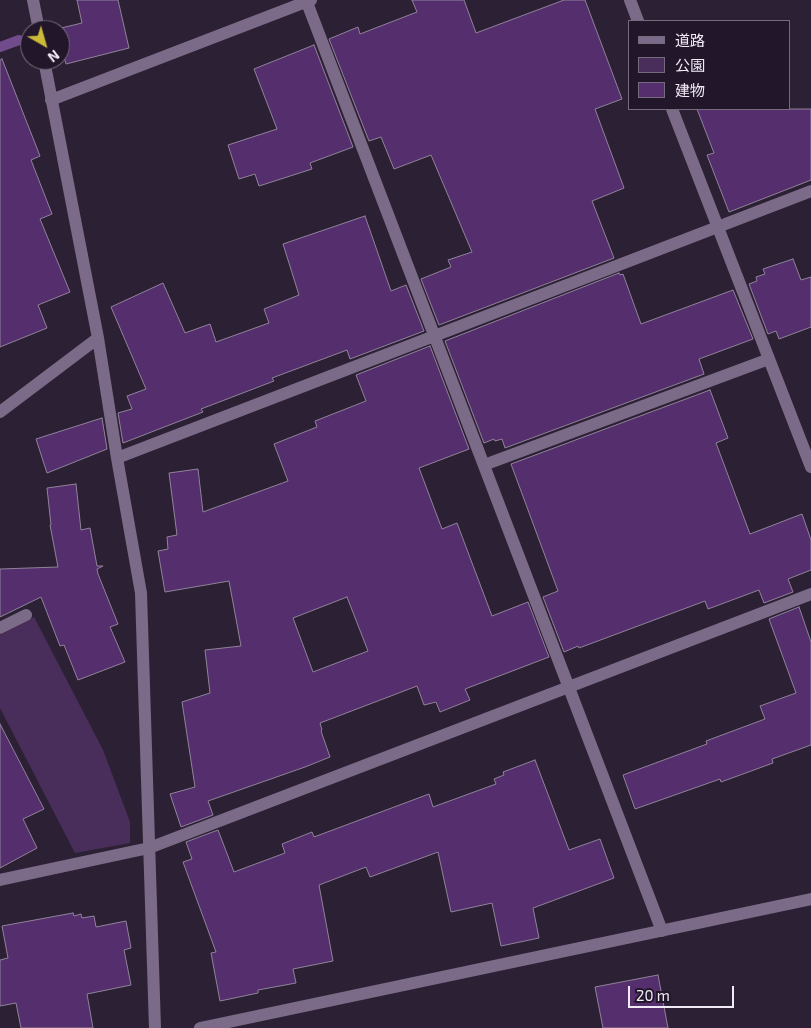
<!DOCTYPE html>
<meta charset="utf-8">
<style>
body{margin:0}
#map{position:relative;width:811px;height:1028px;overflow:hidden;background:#2c2134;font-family:"Exo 2","Noto Sans JP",sans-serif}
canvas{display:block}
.legend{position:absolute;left:628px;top:20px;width:162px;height:90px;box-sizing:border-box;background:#22172a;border:1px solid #756b7c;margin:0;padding:6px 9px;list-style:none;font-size:15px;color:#f1eaf7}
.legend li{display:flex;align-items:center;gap:10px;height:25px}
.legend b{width:25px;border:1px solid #756b7c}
.north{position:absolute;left:20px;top:20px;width:50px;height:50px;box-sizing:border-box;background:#22172a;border:1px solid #756b7c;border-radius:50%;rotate:142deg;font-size:14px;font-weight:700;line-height:20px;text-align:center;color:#f1eaf7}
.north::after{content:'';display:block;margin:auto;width:18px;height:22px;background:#ccb938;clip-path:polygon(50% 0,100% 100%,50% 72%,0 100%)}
.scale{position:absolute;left:628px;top:986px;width:106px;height:22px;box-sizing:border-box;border:2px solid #f1eaf7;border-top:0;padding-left:6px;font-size:15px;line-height:18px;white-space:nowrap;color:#f1eaf7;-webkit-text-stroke:4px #22172a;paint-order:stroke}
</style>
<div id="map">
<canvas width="811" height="1028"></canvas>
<ul class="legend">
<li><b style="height:6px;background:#7c6b88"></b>道路</li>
<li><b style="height:14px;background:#492e5c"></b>公園</li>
<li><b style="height:14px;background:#542e6d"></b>建物</li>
</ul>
<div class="north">N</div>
<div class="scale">20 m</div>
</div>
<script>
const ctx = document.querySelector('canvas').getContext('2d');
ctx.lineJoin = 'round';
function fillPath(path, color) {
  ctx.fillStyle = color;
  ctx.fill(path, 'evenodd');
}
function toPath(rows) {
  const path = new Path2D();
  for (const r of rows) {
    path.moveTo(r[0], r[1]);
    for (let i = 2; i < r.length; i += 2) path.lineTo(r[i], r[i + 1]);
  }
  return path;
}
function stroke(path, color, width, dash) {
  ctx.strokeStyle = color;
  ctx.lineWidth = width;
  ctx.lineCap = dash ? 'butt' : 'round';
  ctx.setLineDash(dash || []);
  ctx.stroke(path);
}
fillPath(toPath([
 [34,617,103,750,130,822,130,843,75,853,0,708,0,635]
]), '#492e5c');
stroke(toPath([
 [0,47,19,40]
]), '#724b8d', 10);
const building = toPath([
 [77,0,118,0,129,48,66,64,60,41,60,30,57,29,82,23,77,0],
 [412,0,464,0,476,33,564,0,585,0,622,99,595,109,624,188,592,201,614,258,439,325,421,279,451,267,448,260,472,252,431,155,394,169,381,137,369,141,329,39,358,27,360,34,417,12,412,0],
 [314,45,353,147,310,163,312,169,259,186,255,174,239,179,228,145,277,129,254,69,314,45],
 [2,59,40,156,31,160,52,214,40,219,70,292,38,305,47,328,0,347,0,60,2,59],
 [697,109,811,109,811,180,729,212,707,155,714,153,697,109],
 [365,216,391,291,406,285,424,331,350,359,347,350,272,378,274,381,201,409,203,412,123,443,118,413,132,409,127,396,146,389,111,307,163,283,185,333,210,324,216,342,269,323,264,309,299,295,283,244,365,216],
 [793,259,801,280,811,277,811,327,779,339,776,331,768,334,749,284,757,281,756,277,765,274,763,269,793,259],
 [619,273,620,275,623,274,641,324,733,290,753,339,699,359,704,374,505,448,502,439,495,441,494,439,484,443,445,341,619,273],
 [430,346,469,449,419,468,442,529,457,523,492,616,528,602,549,657,465,689,470,700,440,712,436,702,424,705,417,686,320,723,322,730,321,731,330,757,305,767,208,801,213,815,181,827,170,794,195,787,182,702,210,693,205,650,241,646,229,581,165,592,158,551,168,549,167,537,177,535,169,473,198,469,203,512,288,481,274,444,317,427,315,421,366,401,356,375,430,346],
 [347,597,368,651,313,672,293,618,347,597],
 [710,390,728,438,716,443,750,534,802,514,811,540,811,570,788,579,793,592,764,603,759,590,708,609,705,601,579,648,578,646,564,652,543,597,558,591,511,464,710,390],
 [102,418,107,449,47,473,36,439,102,418],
 [76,484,81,530,90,528,97,566,103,566,97,569,98,574,118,624,110,627,125,662,78,680,64,645,60,646,41,597,0,617,0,569,58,567,50,525,51,525,47,488,76,484],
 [799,607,811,642,811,745,772,759,773,763,721,782,720,779,635,809,623,775,707,744,706,741,765,719,760,706,796,693,769,619,799,607],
 [0,724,44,809,23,819,37,848,0,868,0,724],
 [535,760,569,850,600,839,614,878,533,908,539,938,501,946,492,903,451,912,438,852,370,877,366,867,319,885,333,961,293,969,296,983,258,990,258,993,220,1001,211,953,216,952,183,862,192,859,186,842,218,830,234,872,285,853,282,844,312,832,314,837,429,794,433,807,496,784,494,779,504,775,503,772,535,760],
 [73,913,74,916,81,914,82,918,94,916,96,927,126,921,131,948,124,950,131,985,87,994,93,1028,21,1028,16,1003,0,1006,0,960,8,958,2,926,73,913],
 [658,975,668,1028,603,1028,595,987,658,975]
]);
fillPath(building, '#542e6d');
stroke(building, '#90839a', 1);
stroke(toPath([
 [33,0,39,30],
 [306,0,662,931],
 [630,0,638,21],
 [44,60,98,338,117,458,141,593,155,1028],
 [51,100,311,0],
 [672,109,811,467],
 [0,412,98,338],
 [117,458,811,191],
 [484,465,769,359],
 [0,628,26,615],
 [0,880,149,848,811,594],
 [200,1028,811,899]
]), '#7c6b88', 12);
</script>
